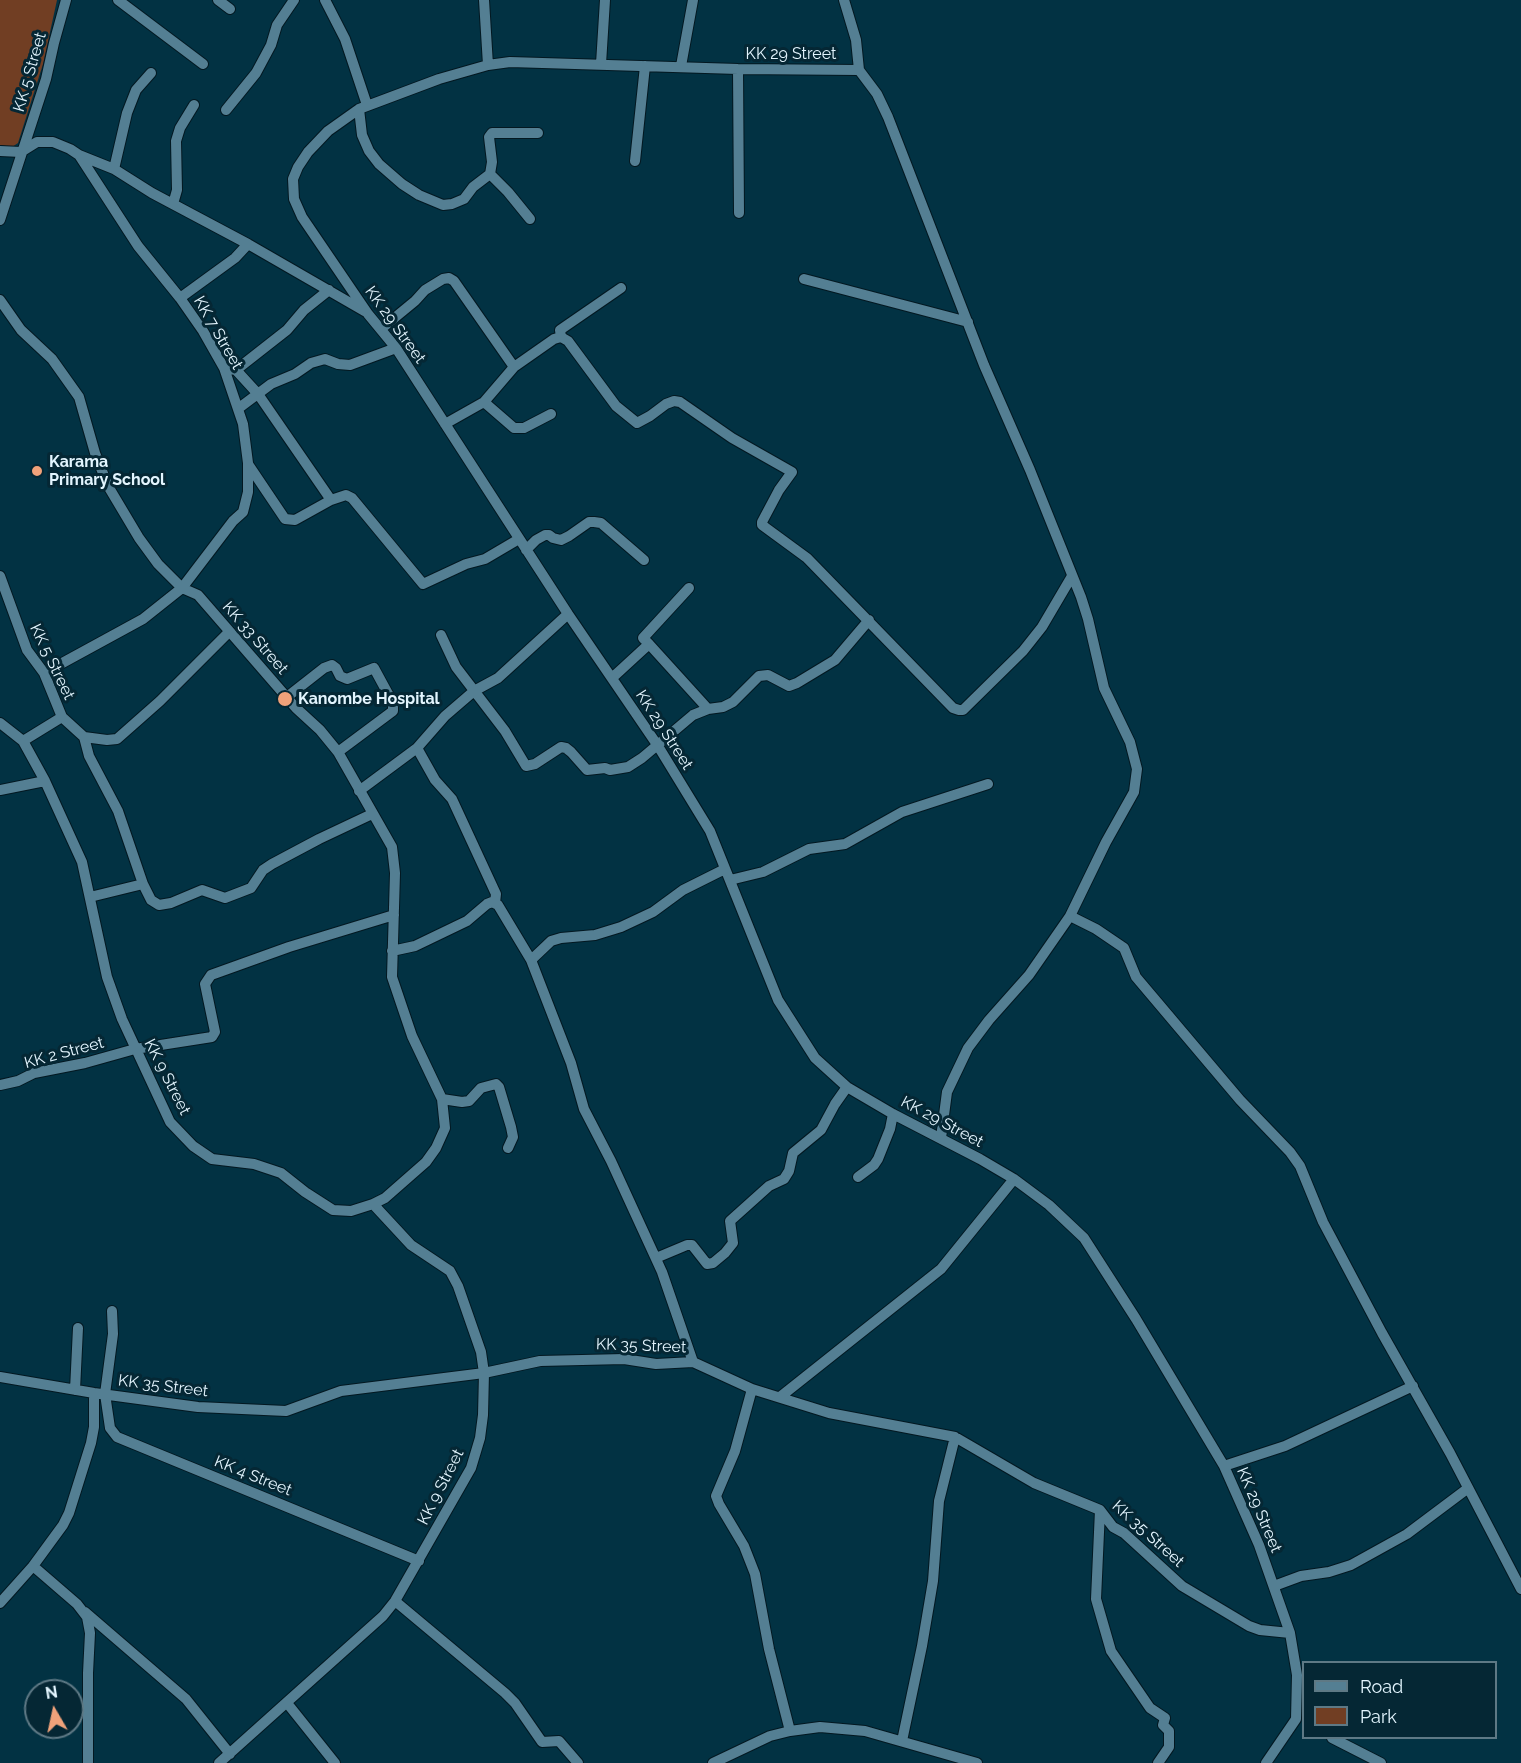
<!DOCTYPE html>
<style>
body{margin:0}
#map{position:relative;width:1521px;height:1763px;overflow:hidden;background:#023243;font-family:Raleway,sans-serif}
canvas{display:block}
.legend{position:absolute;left:1302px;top:1661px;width:195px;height:78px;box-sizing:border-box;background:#052734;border:2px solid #5e7985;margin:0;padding:8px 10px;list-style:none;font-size:18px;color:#e3f5fe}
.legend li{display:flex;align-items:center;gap:12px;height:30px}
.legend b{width:30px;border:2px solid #5e7985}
.north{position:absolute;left:24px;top:1679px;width:60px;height:60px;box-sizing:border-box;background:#052734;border:2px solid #5e7985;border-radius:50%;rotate:351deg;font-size:16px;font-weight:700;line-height:24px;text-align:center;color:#e3f5fe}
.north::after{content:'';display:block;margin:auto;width:21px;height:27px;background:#f0a27a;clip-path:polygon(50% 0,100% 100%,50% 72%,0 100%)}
</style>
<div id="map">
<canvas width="1521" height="1763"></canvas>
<ul class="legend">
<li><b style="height:8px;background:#547f93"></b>Road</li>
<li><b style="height:16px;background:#713e23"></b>Park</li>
</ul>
<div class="north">N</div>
</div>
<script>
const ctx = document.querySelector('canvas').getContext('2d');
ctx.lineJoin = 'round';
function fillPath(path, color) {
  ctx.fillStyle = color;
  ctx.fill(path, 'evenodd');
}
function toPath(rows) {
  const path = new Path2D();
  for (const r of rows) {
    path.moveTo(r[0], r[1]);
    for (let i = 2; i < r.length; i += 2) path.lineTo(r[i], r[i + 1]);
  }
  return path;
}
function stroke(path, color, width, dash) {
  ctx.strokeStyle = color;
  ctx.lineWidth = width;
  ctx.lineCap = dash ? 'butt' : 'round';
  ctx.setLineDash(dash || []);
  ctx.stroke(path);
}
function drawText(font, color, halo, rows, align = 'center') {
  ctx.font = font + ' Raleway,sans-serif';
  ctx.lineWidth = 6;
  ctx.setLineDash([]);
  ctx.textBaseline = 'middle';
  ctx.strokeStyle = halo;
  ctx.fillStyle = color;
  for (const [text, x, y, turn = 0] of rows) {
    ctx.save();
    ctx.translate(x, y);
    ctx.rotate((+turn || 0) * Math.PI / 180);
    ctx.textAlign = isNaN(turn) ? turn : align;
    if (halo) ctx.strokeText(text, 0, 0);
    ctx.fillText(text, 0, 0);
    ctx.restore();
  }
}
fillPath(toPath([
 [0,0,57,0,43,64,18,143,12,147,0,145]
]), '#713e23');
const minor = toPath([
 [118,0,203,64],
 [218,0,230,9],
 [325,0,345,39,367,105],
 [484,0,488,65],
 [844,0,856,40,859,70,877,94,888,117,984,365,1030,470,1081,597,1088,619,1104,688,1130,742,1137,769,1134,792,1106,842,1070,916],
 [601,64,605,0],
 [681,66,693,0],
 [738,69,739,213],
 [859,70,738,69,510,62,488,65,439,79,359,109,328,131,308,152,298,167,293,179,294,199,302,217,368,314,396,348,568,614,658,746,710,831,778,1000,815,1058,847,1087,893,1114,980,1159,1014,1179,1049,1205,1084,1238,1136,1319,1224,1466,1259,1545,1290,1633,1297,1675,1296,1719,1266,1763],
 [359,109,362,135,369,151,379,164,402,184,419,195,443,205,452,204,464,199,473,187,490,174,492,162,489,137,492,133,538,133],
 [226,110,256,73,271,45,277,25,294,0],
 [0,151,21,152,37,142,53,142,70,149,79,155,114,169,152,193,248,244,366,312],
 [635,161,645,66],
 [114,169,127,113,136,90,151,73],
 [490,174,508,192,530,219],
 [173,204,177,190,176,141,180,128,194,105],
 [0,220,46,79,54,43,66,0],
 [804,279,968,322],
 [180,298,235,258,248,244],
 [0,300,21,330,52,359,79,397,95,453,108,486,139,538,158,564,182,588,198,595,296,708,320,730,338,752,392,847,395,873,392,977,412,1036,442,1099,445,1128,436,1148,426,1162,385,1198,373,1204],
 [381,329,415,301,425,290,443,279,449,278,454,281,514,367],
 [561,337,560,330,621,288],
 [230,369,236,370,287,330,304,310,329,290],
 [236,370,258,394,331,500],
 [484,402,514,428,524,428,551,414],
 [239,408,271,384,295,374,311,363,325,359,338,364,350,365,396,348],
 [445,424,484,402,514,367,554,339,561,337,568,341,616,406,637,423,650,416,666,404,674,401,680,402,732,438,792,472,779,490,762,522,762,525,807,558,953,708,959,710,963,710,1023,651,1042,627,1072,576],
 [248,464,285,519,295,520,331,500,346,495,352,498,423,584,466,564,485,559,519,539],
 [526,550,536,540,545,535,549,535,553,538,561,540,569,536,589,522,594,522,601,523,644,560],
 [0,576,27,650,44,673,62,717,23,741],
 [441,635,456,667,505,731,526,766,535,764,561,747,566,748,571,752,587,770,605,768,610,770,628,767,642,758,693,715,708,709,723,707,733,702,759,676,768,675,789,686,797,683,835,660,869,620],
 [649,644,643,638,689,588],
 [44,673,143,619,182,588,233,521,243,512,248,492,248,463,243,424,224,368,203,331,180,298,138,246,79,155],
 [612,678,649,644,708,709],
 [287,697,324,668,332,665,336,668,340,676,347,679,374,668,393,703,393,711,338,752],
 [62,717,84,737,107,740,117,739,160,701,229,632],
 [0,723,23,741,45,781,82,862,107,977,122,1019,170,1122,193,1146,212,1159,254,1164,281,1173,305,1192,333,1210,351,1211,373,1204,411,1245,450,1271,458,1286,481,1352,484,1373,483,1415,480,1438,471,1468,395,1601,383,1616,219,1763],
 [84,737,89,756,118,811,143,884,90,897],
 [417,748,435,780,452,799,496,894,495,903],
 [0,790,45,781],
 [359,791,417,748,445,716,474,691,498,678,568,614],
 [730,880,763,872,809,849,845,844,902,812,988,784],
 [143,884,151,900,159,905,171,903,202,890,225,898,251,888,263,870,272,864,319,839,372,814],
 [392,951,415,946,467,921,487,904,492,902,498,905,531,960,571,1063,584,1109,611,1161,662,1272,693,1362],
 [531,960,551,941,561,938,595,935,621,927,653,912,683,890,725,869],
 [0,1085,18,1081,34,1073,85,1063,135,1049,212,1037,215,1032,205,984,211,975,289,947,394,915],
 [442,1099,462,1102,469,1101,481,1088,496,1084,499,1087,511,1127,513,1137,508,1148],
 [941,1138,947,1092,968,1048,989,1020,1029,975,1070,916,1096,929,1124,948,1136,977,1240,1100,1290,1152,1300,1166,1323,1222,1382,1333,1450,1453,1521,1589],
 [858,1177,874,1165,878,1159,890,1129,893,1114],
 [656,1258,687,1245,692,1245,707,1264,713,1263,725,1253,733,1243,730,1221,769,1186,784,1179,789,1171,793,1153,821,1130,835,1104,847,1087],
 [112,1311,113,1334,105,1394,110,1428,117,1437,419,1561],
 [0,1377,94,1393,198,1407,286,1411,341,1391,484,1373,540,1361,624,1359,656,1364,693,1362,752,1389,829,1413,955,1437,1034,1483,1100,1510,1113,1527,1124,1533,1182,1586,1249,1626,1260,1630,1290,1633],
 [752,1389,735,1451,716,1496,719,1504,744,1546,755,1574,769,1649,790,1731],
 [75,1390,78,1328],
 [780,1397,941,1269,1014,1179],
 [1224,1466,1285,1446,1413,1386],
 [1100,1510,1096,1599,1111,1651,1150,1708,1165,1718,1163,1725,1169,1731,1169,1747,1158,1763],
 [33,1566,77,1604,87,1617,90,1633,88,1673,88,1763],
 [1274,1586,1301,1576,1329,1572,1351,1565,1407,1534,1467,1489],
 [395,1601,505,1693,515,1703,542,1742,559,1741,578,1763],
 [0,1603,33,1566,63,1525,69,1513,91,1443,94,1427,94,1393],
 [85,1612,186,1699,230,1754],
 [287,1703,335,1763],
 [1332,1738,1381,1763],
 [902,1741,922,1646,933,1581,939,1501,955,1437],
 [713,1763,770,1736,790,1731,820,1727,865,1731,977,1763]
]);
stroke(minor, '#031821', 12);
stroke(minor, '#547f93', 10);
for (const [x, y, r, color] of [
 [37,471,6,"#f0a27a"],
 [285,699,8,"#f0a27a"]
]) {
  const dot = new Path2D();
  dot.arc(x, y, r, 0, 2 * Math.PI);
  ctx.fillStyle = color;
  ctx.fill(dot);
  stroke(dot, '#052734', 2);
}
drawText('16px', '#e3f5fe', '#052734', [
 ["KK 29 Street",791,54],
 ["KK 5 Street",30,72,-74],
 ["KK 29 Street",395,325,54],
 ["KK 7 Street",218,333,60],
 ["KK 33 Street",255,638,49],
 ["KK 5 Street",52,662,64],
 ["KK 29 Street",664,730,57],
 ["KK 2 Street",64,1053,-15],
 ["KK 9 Street",167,1077,63],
 ["KK 29 Street",942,1122,28],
 ["KK 35 Street",641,1346,2],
 ["KK 35 Street",163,1386,7],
 ["KK 4 Street",253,1476,22],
 ["KK 9 Street",441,1487,-63],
 ["KK 29 Street",1259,1510,67],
 ["KK 35 Street",1148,1534,42]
]);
drawText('bold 16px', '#e3f5fe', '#052734', [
 ["Karama",49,462],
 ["Primary School",49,480],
 ["Kanombe Hospital",298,699]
], 'left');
</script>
